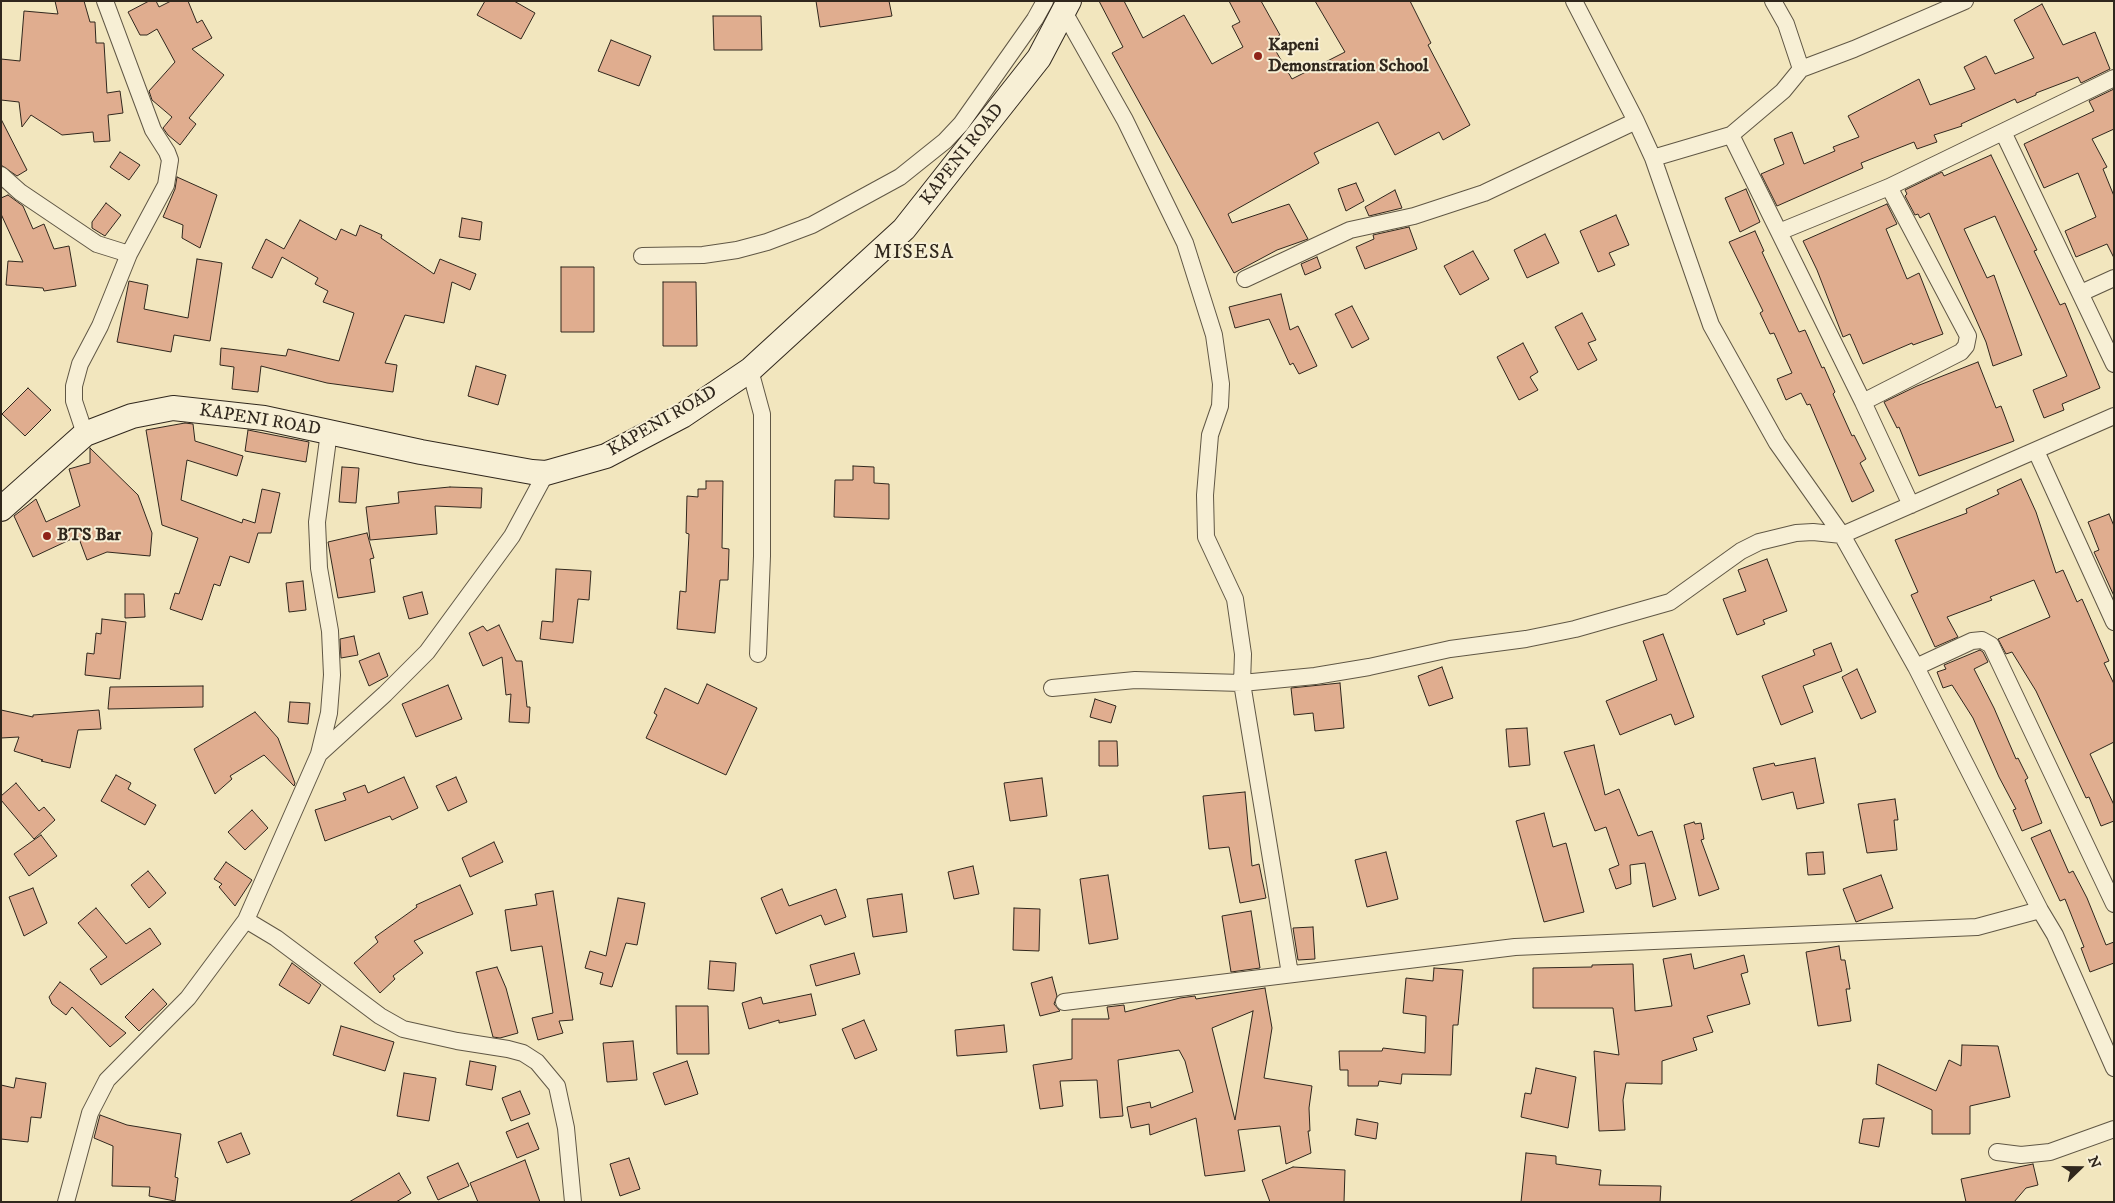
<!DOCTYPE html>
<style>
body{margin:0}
#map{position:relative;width:2115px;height:1203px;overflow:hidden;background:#f2e6be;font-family:"IM FELL DW Pica",serif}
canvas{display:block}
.frame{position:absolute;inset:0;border:2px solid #30271d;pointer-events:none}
.north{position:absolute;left:2055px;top:1143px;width:50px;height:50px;-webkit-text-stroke:4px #f7efd5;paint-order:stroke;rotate:68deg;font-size:14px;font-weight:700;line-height:20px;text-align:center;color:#30271d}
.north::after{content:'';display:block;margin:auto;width:18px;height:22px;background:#30271d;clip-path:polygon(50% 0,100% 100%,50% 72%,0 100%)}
</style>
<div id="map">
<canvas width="2115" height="1203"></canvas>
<div class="frame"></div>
<div class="north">N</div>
</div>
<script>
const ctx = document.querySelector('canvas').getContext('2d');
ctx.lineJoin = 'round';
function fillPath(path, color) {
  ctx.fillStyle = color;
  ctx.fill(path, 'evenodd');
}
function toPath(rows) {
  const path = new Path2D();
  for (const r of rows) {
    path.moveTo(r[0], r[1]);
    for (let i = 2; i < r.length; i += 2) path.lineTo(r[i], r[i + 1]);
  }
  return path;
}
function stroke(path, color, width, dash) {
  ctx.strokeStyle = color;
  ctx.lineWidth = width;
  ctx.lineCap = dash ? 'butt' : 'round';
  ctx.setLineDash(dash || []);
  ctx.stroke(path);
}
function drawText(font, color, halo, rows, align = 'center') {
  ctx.font = font + ' "IM FELL DW Pica",serif';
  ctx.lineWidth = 4;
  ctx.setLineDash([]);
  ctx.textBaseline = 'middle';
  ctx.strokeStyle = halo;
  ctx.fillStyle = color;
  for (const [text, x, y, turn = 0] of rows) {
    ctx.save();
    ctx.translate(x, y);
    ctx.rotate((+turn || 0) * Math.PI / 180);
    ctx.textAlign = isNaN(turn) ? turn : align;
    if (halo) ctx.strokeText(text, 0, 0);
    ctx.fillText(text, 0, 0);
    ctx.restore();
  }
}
const building = toPath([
 [55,1,84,1,90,22,95,22,96,43,104,43,107,93,120,91,123,113,108,115,110,141,94,142,93,132,62,135,31,115,22,127,19,102,1,100,1,59,20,61,24,11,58,14,55,1],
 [149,1,156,1,159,7,171,1,188,1,197,23,202,20,212,38,192,49,224,75,189,118,196,124,180,145,168,135,163,128,172,117,152,100,149,91,175,62,157,29,147,35,140,35,128,12,149,1],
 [485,1,514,1,535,13,521,39,477,15,485,1],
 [816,1,889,1,892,16,820,27,816,1],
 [1099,1,1124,1,1143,38,1184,15,1212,64,1243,47,1232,26,1240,22,1229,1,1261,1,1280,35,1270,41,1292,79,1345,52,1315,1,1410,1,1431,43,1428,45,1470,125,1443,140,1439,132,1395,155,1378,122,1314,153,1319,163,1228,214,1232,223,1289,204,1308,239,1277,250,1234,273,1112,53,1123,47,1099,1],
 [2042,4,2063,45,2095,32,2110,69,2081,83,2078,77,2036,93,2036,95,2017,103,2015,99,1961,124,1962,126,1934,135,1937,142,1917,149,1914,142,1861,163,1863,168,1777,206,1761,174,1784,164,1774,139,1792,132,1804,164,1835,151,1833,147,1859,137,1848,116,1919,79,1930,105,1975,89,1964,67,1986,56,1995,74,2034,58,2014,20,2042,4],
 [713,16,761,16,762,50,714,50,713,16],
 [611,40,651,56,639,86,598,71,611,40],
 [2114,89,2114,129,2092,139,2107,167,2103,169,2114,196,2114,258,2107,244,2076,257,2065,231,2096,217,2078,173,2044,188,2024,144,2094,111,2089,101,2114,89],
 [1,119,27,170,17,176,1,165,1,119],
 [120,152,140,165,129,180,110,167,120,152],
 [1991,155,2037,250,2034,251,2060,305,2065,303,2100,388,2062,404,2064,410,2044,418,2033,390,2067,376,1995,216,1964,229,1987,278,1994,275,2022,355,1993,366,1986,342,1929,213,1920,218,1918,214,1915,215,1905,196,1907,194,1905,190,1942,172,1944,176,1991,155],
 [177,177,217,195,200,248,182,238,183,225,163,217,175,189,177,177],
 [1356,183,1364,201,1346,211,1338,189,1356,183],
 [1746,189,1760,222,1740,232,1725,198,1746,189],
 [1395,190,1402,208,1369,216,1365,207,1395,190],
 [8,195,23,206,33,229,44,224,54,249,69,246,76,286,44,291,43,288,6,285,8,261,23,262,1,214,1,198,8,195],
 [106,203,121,215,105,236,92,228,92,222,106,203],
 [1887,204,1897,224,1886,229,1907,279,1919,273,1943,334,1913,345,1912,343,1863,364,1850,334,1843,337,1817,270,1803,241,1887,204],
 [1616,215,1629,245,1609,253,1615,265,1598,272,1580,231,1616,215],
 [462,218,482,222,480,240,459,237,462,218],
 [300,220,336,240,341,229,356,236,360,225,382,235,381,238,434,274,440,259,476,274,470,290,452,282,444,323,405,315,385,363,397,365,393,392,327,383,261,366,258,392,232,389,234,367,220,365,221,348,286,356,288,349,339,361,354,313,323,302,328,291,315,284,318,278,282,257,272,278,252,268,266,239,284,249,300,220],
 [1409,227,1417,249,1365,269,1356,247,1374,239,1373,235,1409,227],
 [1755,231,1764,251,1762,252,1799,332,1805,330,1822,368,1824,367,1835,392,1833,394,1852,436,1854,435,1866,459,1860,463,1874,491,1852,502,1810,404,1807,405,1801,393,1786,400,1777,379,1792,373,1774,333,1770,334,1760,313,1763,311,1729,242,1755,231],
 [1545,234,1559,263,1527,278,1514,250,1545,234],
 [1473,251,1489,279,1460,295,1444,266,1473,251],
 [1317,257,1321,268,1305,275,1301,264,1317,257],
 [197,259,222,263,210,341,174,335,171,352,117,342,129,281,148,285,144,309,188,318,197,259],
 [561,267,594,267,594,332,561,332,561,267],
 [663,282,696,282,697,346,663,346,663,282],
 [1281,294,1290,330,1298,326,1317,366,1299,374,1293,363,1290,365,1269,319,1235,328,1229,307,1281,294],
 [1352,306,1369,339,1352,348,1335,314,1352,306],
 [1582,313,1596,340,1588,343,1597,360,1578,370,1555,327,1582,313],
 [1523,343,1538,372,1530,377,1538,390,1519,400,1497,357,1523,343],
 [1978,362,1996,408,2001,406,2014,441,1919,476,1899,427,1897,428,1884,402,1917,386,1978,362],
 [476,366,506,375,498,405,468,396,476,366],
 [28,388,51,410,25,436,2,414,28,388],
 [185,423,193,424,195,441,243,456,237,476,187,460,181,500,242,523,243,519,255,523,262,489,280,493,271,533,258,533,249,563,230,556,220,586,214,584,202,620,170,609,175,593,179,594,198,538,162,525,146,430,185,423],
 [248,430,309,442,306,462,245,451,248,430],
 [90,448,138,495,152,533,150,556,107,552,87,560,78,536,33,557,14,516,36,499,46,522,80,506,69,469,90,463,90,448],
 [853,466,874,467,874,483,889,484,889,519,834,517,835,480,853,480,853,466],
 [342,467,359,468,356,503,339,502,342,467],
 [2021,479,2036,512,2056,573,2063,570,2077,602,2082,599,2109,661,2104,663,2114,684,2114,742,2090,754,2114,805,2114,821,2101,826,2089,797,2086,798,2036,691,2012,652,2006,654,1998,639,2050,617,2034,580,1990,597,1992,600,1947,617,1958,637,1935,647,1911,595,1918,592,1895,540,1967,513,1966,509,1999,494,1997,490,2021,479],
 [706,481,723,481,722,548,729,549,728,580,720,580,715,633,677,629,680,591,686,592,689,534,686,533,687,496,698,497,698,489,706,489,706,481],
 [450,487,482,488,481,508,435,506,437,534,370,540,366,507,399,503,398,492,450,487],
 [2109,514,2114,526,2114,596,2094,552,2099,550,2088,522,2109,514],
 [367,533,374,558,370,559,375,592,338,598,328,542,367,533],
 [1767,559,1787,611,1763,620,1765,624,1737,635,1723,599,1746,591,1738,570,1767,559],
 [556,569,591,571,589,600,578,599,573,643,540,639,542,621,553,622,556,569],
 [303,581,306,610,289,612,286,583,303,581],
 [422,592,428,614,409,619,403,597,422,592],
 [125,594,144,594,145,617,125,618,125,594],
 [102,619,126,622,120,679,85,675,87,653,94,654,96,633,101,634,102,619],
 [499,625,516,661,522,661,527,707,530,707,529,723,509,722,511,694,506,695,502,657,483,666,469,633,483,626,487,631,499,625],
 [1663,634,1694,717,1675,725,1671,714,1620,735,1606,701,1657,680,1643,641,1663,634],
 [354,636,358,655,341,658,340,639,354,636],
 [1831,643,1842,671,1803,686,1813,712,1781,725,1762,676,1815,655,1813,650,1831,643],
 [1980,650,1983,652,1988,662,1974,669,1994,708,2016,759,2018,758,2028,778,2025,780,2042,823,2022,831,2013,810,2016,809,1999,777,1973,718,1952,685,1943,688,1937,672,1946,669,1944,665,1980,650],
 [379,653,388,676,369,686,359,661,379,653],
 [1442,667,1453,698,1429,706,1418,676,1442,667],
 [1857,669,1876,712,1861,719,1842,677,1857,669],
 [1340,683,1344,728,1315,731,1313,713,1294,715,1291,688,1340,683],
 [707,684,757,708,726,775,646,738,657,715,654,713,665,688,698,704,707,684],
 [448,685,462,719,416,737,402,704,448,685],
 [203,686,203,707,108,709,110,687,203,686],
 [1095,699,1116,706,1111,723,1090,717,1095,699],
 [290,702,310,703,308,724,288,722,290,702],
 [1,710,33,717,33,715,99,710,101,729,78,730,70,768,41,761,43,760,14,751,19,737,1,738,1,710],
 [255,712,278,738,295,783,294,786,264,755,230,776,232,779,215,794,194,749,255,712],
 [1527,728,1530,765,1509,767,1506,729,1527,728],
 [1099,741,1117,741,1118,766,1099,766,1099,741],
 [1594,745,1605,795,1619,789,1638,836,1652,831,1676,899,1653,907,1645,863,1630,865,1631,884,1616,889,1609,869,1619,865,1606,827,1595,831,1564,752,1594,745],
 [1815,758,1824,803,1797,809,1793,792,1762,800,1753,768,1774,763,1775,766,1815,758],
 [116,775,131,783,128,789,156,805,145,825,101,801,116,775],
 [404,777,418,808,392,820,390,816,325,841,315,810,346,800,343,793,365,785,368,793,404,777],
 [456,777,467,802,448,811,436,786,456,777],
 [1042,778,1047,816,1010,821,1004,783,1042,778],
 [16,783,39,811,44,807,55,820,34,839,1,800,1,796,16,783],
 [1245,792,1252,866,1259,864,1266,898,1240,903,1229,847,1209,849,1203,796,1245,792],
 [1895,799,1898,820,1894,820,1897,850,1867,853,1858,804,1895,799],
 [252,810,268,828,245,850,228,832,252,810],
 [1544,813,1553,847,1566,843,1584,912,1544,922,1516,821,1544,813],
 [1694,822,1695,824,1701,823,1704,839,1701,840,1719,889,1699,896,1684,825,1694,822],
 [2050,830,2069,873,2073,871,2087,898,2106,945,2114,942,2114,963,2090,972,2081,948,2084,947,2065,899,2060,901,2031,838,2050,830],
 [41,835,57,856,29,876,14,854,41,835],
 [494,842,503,862,470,877,462,858,494,842],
 [1386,852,1398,899,1367,907,1355,860,1386,852],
 [1823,852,1825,874,1808,875,1806,853,1823,852],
 [226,862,252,880,235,906,219,887,222,884,214,879,226,862],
 [973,866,979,894,954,899,948,872,973,866],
 [148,871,166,893,149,908,131,885,148,871],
 [1108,875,1118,939,1089,944,1080,879,1108,875],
 [1881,875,1893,908,1856,922,1843,889,1881,875],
 [460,885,473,914,414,941,423,953,393,976,395,979,380,993,354,963,378,942,375,937,417,907,416,905,460,885],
 [33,888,47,923,24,936,9,897,33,888],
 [782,889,789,906,836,889,846,917,825,925,821,915,776,934,761,898,782,889],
 [553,891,573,1020,559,1021,563,1033,538,1040,532,1018,553,1013,542,946,511,951,505,910,537,905,535,894,553,891],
 [902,894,907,932,873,937,867,899,902,894],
 [618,898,645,903,637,945,626,943,612,987,600,984,603,973,585,968,590,951,606,956,618,898],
 [96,908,126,944,150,928,161,944,101,985,90,969,107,957,78,923,96,908],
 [1014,908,1040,909,1039,951,1013,950,1014,908],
 [1251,911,1260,968,1231,972,1222,916,1251,911],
 [1313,927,1315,959,1298,960,1293,928,1313,927],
 [1839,946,1841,960,1845,960,1850,989,1846,989,1851,1021,1818,1026,1806,952,1839,946],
 [854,953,860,974,816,986,810,965,854,953],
 [1691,954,1694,969,1744,955,1748,972,1741,974,1750,1004,1707,1016,1713,1032,1693,1038,1697,1050,1662,1061,1662,1084,1626,1083,1623,1100,1625,1130,1599,1131,1594,1051,1619,1055,1613,1008,1533,1008,1533,968,1592,967,1592,965,1633,964,1635,1011,1672,1006,1663,959,1691,954],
 [710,961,736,963,734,991,708,989,710,961],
 [292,963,321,985,309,1004,279,985,292,963],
 [497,967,506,988,518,1033,500,1038,493,1037,476,972,497,967],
 [1434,968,1463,970,1458,1025,1453,1025,1451,1075,1402,1074,1401,1084,1379,1081,1378,1086,1348,1086,1348,1070,1340,1070,1339,1051,1382,1051,1383,1048,1425,1053,1426,1016,1403,1013,1406,978,1433,981,1434,968],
 [1052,977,1057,996,1054,1004,1060,1011,1040,1016,1031,983,1052,977],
 [60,982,67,987,126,1033,110,1047,72,1007,66,1015,52,1004,49,997,60,982],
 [1265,988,1272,1028,1264,1078,1312,1086,1309,1108,1310,1131,1308,1131,1311,1153,1286,1164,1280,1126,1238,1130,1245,1171,1205,1176,1196,1118,1150,1135,1149,1124,1131,1128,1127,1107,1150,1102,1151,1108,1193,1092,1185,1061,1179,1050,1118,1060,1123,1116,1100,1118,1097,1080,1060,1081,1063,1106,1040,1109,1033,1065,1072,1059,1072,1019,1109,1019,1107,1007,1124,1005,1125,1012,1180,998,1195,996,1196,999,1265,988],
 [1253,1011,1235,1120,1212,1028,1253,1011],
 [153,989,167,1004,139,1031,125,1017,153,989],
 [811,994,816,1015,779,1023,779,1020,749,1029,742,1003,761,997,763,1004,811,994],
 [676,1006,708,1006,709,1054,677,1054,676,1006],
 [864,1020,877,1050,855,1059,842,1029,864,1020],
 [1004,1025,1007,1052,957,1056,955,1030,1004,1025],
 [341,1026,394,1042,385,1071,333,1055,341,1026],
 [633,1041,637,1080,607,1082,603,1043,633,1041],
 [1962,1045,1998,1046,2010,1097,1970,1106,1970,1134,1932,1134,1932,1110,1876,1084,1878,1064,1936,1091,1949,1060,1961,1066,1962,1045],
 [470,1061,496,1066,492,1090,466,1085,470,1061],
 [687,1061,698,1094,665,1105,653,1073,687,1061],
 [1536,1068,1576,1077,1568,1128,1521,1117,1525,1093,1531,1094,1536,1068],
 [404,1073,436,1078,429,1121,397,1116,404,1073],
 [16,1078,46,1083,41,1118,31,1117,28,1142,1,1139,1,1085,14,1088,16,1078],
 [520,1091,530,1114,511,1121,502,1098,520,1091],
 [100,1115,127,1125,181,1134,175,1177,178,1178,175,1201,149,1196,150,1187,112,1186,113,1146,94,1138,100,1115],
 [1884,1118,1879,1147,1859,1143,1863,1119,1884,1118],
 [1357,1119,1378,1123,1376,1139,1355,1135,1357,1119],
 [528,1123,539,1149,517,1158,506,1132,528,1123],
 [241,1133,250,1154,227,1163,218,1142,241,1133],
 [1526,1153,1556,1156,1556,1164,1601,1170,1599,1185,1661,1186,1660,1202,1521,1202,1526,1153],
 [629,1158,640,1189,620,1196,610,1164,629,1158],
 [525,1160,540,1202,478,1202,470,1183,525,1160],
 [458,1163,469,1186,438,1200,427,1177,458,1163],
 [2033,1164,2038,1185,2026,1188,2014,1202,1966,1202,1961,1179,2033,1164],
 [1293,1167,1345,1170,1344,1202,1270,1202,1262,1180,1293,1167],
 [399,1173,411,1193,396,1202,349,1202,399,1173]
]);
fillPath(building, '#e0ad8f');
stroke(building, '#30271d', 1);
const minor = toPath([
 [1574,1,1636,121,1653,158,1711,325,1777,443,1842,535,1916,667,2040,910,2055,935,2114,1068],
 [1773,1,1786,24,1801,69],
 [1064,12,1125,120,1185,243,1214,335,1221,384,1220,406,1210,435,1205,495,1206,537,1235,599,1243,654,1242,683,1290,974],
 [2003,132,2114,364],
 [1731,135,1863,402,1911,505],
 [1653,158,1731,135,1783,91,1801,69,1854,49,1965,1],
 [1,175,20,192,97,244,129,254],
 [1779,232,1889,187,2114,78],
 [642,256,703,255,737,250,767,242,812,225,900,177,945,141,961,124,1035,19,1045,1],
 [1245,279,1350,230,1414,216,1484,193,1636,121],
 [2081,293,2114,278],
 [750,370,762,414,762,556,758,654],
 [1863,402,1961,352,1966,346,1968,336,1889,187],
 [85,434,74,401,74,386,80,364,100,326,129,254,166,185,170,160,167,152,153,130,105,1],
 [2036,451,2114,622],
 [1916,667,1972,641,1982,640,1991,645,2114,904],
 [1052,688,1135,680,1242,683,1315,676,1369,667,1450,649,1526,639,1575,629,1670,602,1741,551,1759,542,1796,533,1813,532,1842,535,2114,416],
 [319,754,385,694,427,652,512,536,546,473],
 [246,920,276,938,380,1016,403,1029,457,1041,508,1049,523,1053,537,1062,557,1086,566,1128,573,1202],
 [1064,1002,1515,947,1977,927,2040,910],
 [1997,1152,2021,1155,2050,1152,2114,1129],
 [66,1202,90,1113,107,1080,188,998,246,920,319,754,329,713,332,675,330,631,319,568,317,522,329,432]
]);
const secondary = toPath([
 [1,509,85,434,132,416,173,408,264,418,421,452,532,472,546,473,606,456,682,416,750,370,904,229,1039,58,1069,1]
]);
stroke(minor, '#605745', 18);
stroke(secondary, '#30271d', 26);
stroke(minor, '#f7efd5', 16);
stroke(secondary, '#f7efd5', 24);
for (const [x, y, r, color] of [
 [1258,56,5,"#8f2418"],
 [47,536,5,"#8f2418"]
]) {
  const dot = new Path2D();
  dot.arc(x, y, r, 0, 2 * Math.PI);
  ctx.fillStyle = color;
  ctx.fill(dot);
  stroke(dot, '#f7efd5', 2);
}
drawText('bold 18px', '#30271d', '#f7efd5', [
 ["Kapeni",1268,46],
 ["Demonstration School",1268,67],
 ["BTS Bar",57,536]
], 'left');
drawText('18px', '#30271d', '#f7efd5', [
 ["KAPENI ROAD",963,155,-52],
 ["KAPENI ROAD",260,421,9],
 ["KAPENI ROAD",663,422,-30]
]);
ctx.letterSpacing = '1px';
drawText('20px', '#30271d', '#f7efd5', [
 ["MISESA",914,254]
]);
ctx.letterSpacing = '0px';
</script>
